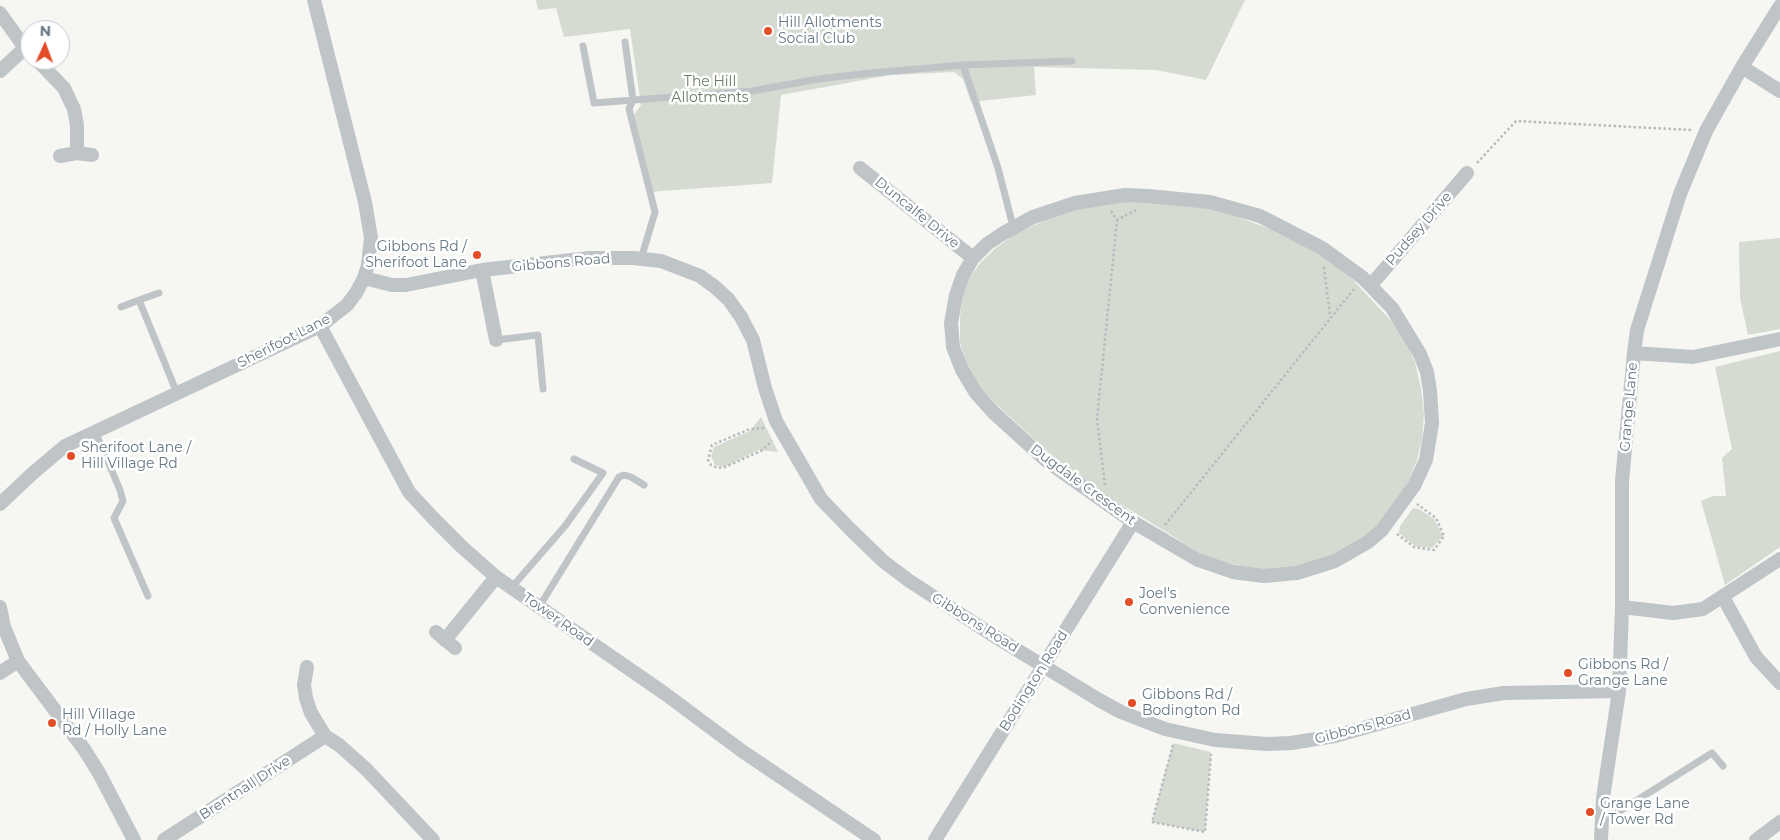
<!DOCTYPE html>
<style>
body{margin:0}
#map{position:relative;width:1780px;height:840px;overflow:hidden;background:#f6f6f3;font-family:Montserrat,sans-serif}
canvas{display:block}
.north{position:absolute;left:20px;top:20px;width:50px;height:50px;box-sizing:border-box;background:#fff;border:1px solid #c1c9ce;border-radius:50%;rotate:2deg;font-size:14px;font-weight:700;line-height:20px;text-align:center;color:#657784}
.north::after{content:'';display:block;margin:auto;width:18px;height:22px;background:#e24d27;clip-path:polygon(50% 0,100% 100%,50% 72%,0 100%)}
</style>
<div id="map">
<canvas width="1780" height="840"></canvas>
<div class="north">N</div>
</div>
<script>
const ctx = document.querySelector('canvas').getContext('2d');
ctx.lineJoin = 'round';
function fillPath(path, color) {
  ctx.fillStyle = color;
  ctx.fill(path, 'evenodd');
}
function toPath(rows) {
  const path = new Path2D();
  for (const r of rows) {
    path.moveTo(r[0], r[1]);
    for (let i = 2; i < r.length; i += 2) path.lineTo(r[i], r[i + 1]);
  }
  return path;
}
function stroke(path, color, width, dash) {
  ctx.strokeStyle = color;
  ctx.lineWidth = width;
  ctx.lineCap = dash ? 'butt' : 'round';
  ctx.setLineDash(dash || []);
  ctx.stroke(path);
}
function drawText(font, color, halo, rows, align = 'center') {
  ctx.font = font + ' Montserrat,sans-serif';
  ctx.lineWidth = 5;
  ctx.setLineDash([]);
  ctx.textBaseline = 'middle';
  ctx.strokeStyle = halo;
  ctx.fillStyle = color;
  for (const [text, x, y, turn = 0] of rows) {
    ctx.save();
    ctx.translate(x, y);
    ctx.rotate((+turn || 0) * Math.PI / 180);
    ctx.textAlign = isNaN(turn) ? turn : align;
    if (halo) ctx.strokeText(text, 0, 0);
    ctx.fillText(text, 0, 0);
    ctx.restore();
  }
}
fillPath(toPath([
 [536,0,1245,0,1206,80,1156,70,1034,67,1036,95,971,102,963,79,954,72,891,75,781,95,772,183,649,192,633,116,641,105,630,29,564,37,556,8,538,10],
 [1120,202,1151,202,1213,208,1270,229,1302,244,1330,261,1353,280,1395,325,1406,342,1415,362,1421,388,1424,414,1422,440,1417,460,1408,482,1398,501,1386,517,1355,545,1337,555,1291,569,1270,570,1245,567,1226,563,1205,556,1111,498,1057,460,998,406,980,387,967,366,960,342,960,316,963,294,970,277,981,262,997,247,1015,234,1061,213,1089,206],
 [1780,238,1780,329,1748,335,1740,298,1739,242],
 [1780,351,1780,547,1725,585,1701,501,1713,496,1726,496,1722,458,1732,449,1715,367],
 [761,417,778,452,759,450,724,467,715,465,711,456,714,447,750,431],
 [1413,508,1419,509,1434,519,1443,536,1432,548,1415,546,1399,533,1400,526],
 [1173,743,1211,752,1205,832,1152,822]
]), '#d6dbd2');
stroke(toPath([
 [1477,163,1516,121,1692,130],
 [1111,211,1117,220,1136,210],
 [1324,267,1330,316],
 [764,428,750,429,712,445,708,460,711,465,718,468,725,467,761,451,772,441],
 [1105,485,1097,419,1117,220],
 [1165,525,1354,289],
 [1397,534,1414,547,1434,550,1444,536,1436,518,1417,504],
 [1173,745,1152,822,1205,832,1211,754]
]), '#b7bbbe', 2.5, [2.5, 2.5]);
stroke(toPath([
 [625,42,633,100,629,109,655,212,641,259],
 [583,46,594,103,752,91,818,79,871,73,963,65,1072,61],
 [963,65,998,168,1013,226],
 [159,293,139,300,177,393],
 [121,307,139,300],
 [496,340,538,335,543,389],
 [95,431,120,490,123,501,114,518,148,596],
 [512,587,565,526,603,473,574,459],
 [539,607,619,477,624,475,631,477,644,485],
 [1602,817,1620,811,1712,753,1723,766]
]), '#bfc4c7', 7);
stroke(toPath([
 [0,13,25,48],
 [37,60,64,88,74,109,77,125,77,153,92,155],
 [1742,67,1780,91],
 [0,71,25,48,30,53],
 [60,156,77,153],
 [860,168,973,258],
 [1125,195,1148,196,1210,202,1260,216,1322,248,1363,278,1392,308,1420,354,1427,372,1430,391,1432,423,1426,460,1414,486,1382,530,1368,542,1335,561,1297,573,1264,576,1233,572,1198,560,1133,522,1048,462,994,413,976,393,962,370,953,347,951,323,956,295,963,275,973,258,987,244,1002,234,1033,217,1075,203,1125,195],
 [482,270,496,340],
 [364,278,392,285,406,285,482,270,590,258,633,258,661,261,700,276,715,287,729,300,741,317,753,340,765,388,776,421,821,499,849,528,883,561,908,580,991,634,1099,700,1121,712,1165,729,1215,740,1267,744,1291,743,1335,736,1466,699,1504,693,1619,691],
 [1371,285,1467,173],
 [320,326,409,492,433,518,462,547,496,577,664,693,742,751,874,840],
 [1634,353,1693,357,1780,339],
 [0,504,33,473,65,446,320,326,347,305,356,293,364,278,368,265,371,238,365,202,314,0],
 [1723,597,1756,657,1780,683],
 [0,607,4,627,18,661,84,749,99,773,134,840],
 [1622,607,1673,613,1703,609,1780,559],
 [436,632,455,648],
 [445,640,496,577],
 [307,667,304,685,306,698,311,713,325,736,339,745,366,769,433,840],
 [0,673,18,661],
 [164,840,325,736],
 [935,840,1133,522],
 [1601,840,1603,798,1619,691,1622,607,1622,481,1634,353,1637,330,1680,194,1706,131,1742,67,1780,6],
 [1756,840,1780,822]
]), '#bfc4c7', 14);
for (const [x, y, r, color] of [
 [768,31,5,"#e24d27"],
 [477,255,5,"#e24d27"],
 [71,456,5,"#e24d27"],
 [1129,602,5,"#e24d27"],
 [1568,673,5,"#e24d27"],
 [1132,703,5,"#e24d27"],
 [52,723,5,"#e24d27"],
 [1590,812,5,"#e24d27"]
]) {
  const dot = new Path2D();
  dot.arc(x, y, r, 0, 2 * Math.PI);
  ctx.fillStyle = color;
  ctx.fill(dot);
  stroke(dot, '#fff', 2);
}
drawText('14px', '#657784', '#fff', [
 ["Hill Allotments",778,23],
 ["Social Club",778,39],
 ["Gibbons Rd /",467,247,"right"],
 ["Sherifoot Lane",467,263,"right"],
 ["Sherifoot Lane /",81,448],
 ["Hill Village Rd",81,464],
 ["Joel's",1139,594],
 ["Convenience",1139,610],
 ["Gibbons Rd /",1578,665],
 ["Grange Lane",1578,681],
 ["Gibbons Rd /",1142,695],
 ["Bodington Rd",1142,711],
 ["Hill Village",62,715],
 ["Rd / Holly Lane",62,731],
 ["Grange Lane",1600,804],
 ["/ Tower Rd",1600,820]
], 'left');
drawText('14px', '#697b64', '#fff', [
 ["The Hill",710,82],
 ["Allotments",710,98]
]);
drawText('14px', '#657784', '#fff', [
 ["Duncalfe Drive",917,213,39],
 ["Pudsey Drive",1419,229,-49],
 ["Gibbons Road",561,263,-5],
 ["Sherifoot Lane",284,341,-27],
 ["Grange Lane",1629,407,-85],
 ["Dugdale Crescent",1083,485,36],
 ["Tower Road",558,620,35],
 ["Gibbons Road",975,623,32],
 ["Bodington Road",1034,681,-58],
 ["Gibbons Road",1363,727,-15],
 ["Brentnall Drive",245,788,-33]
]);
</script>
